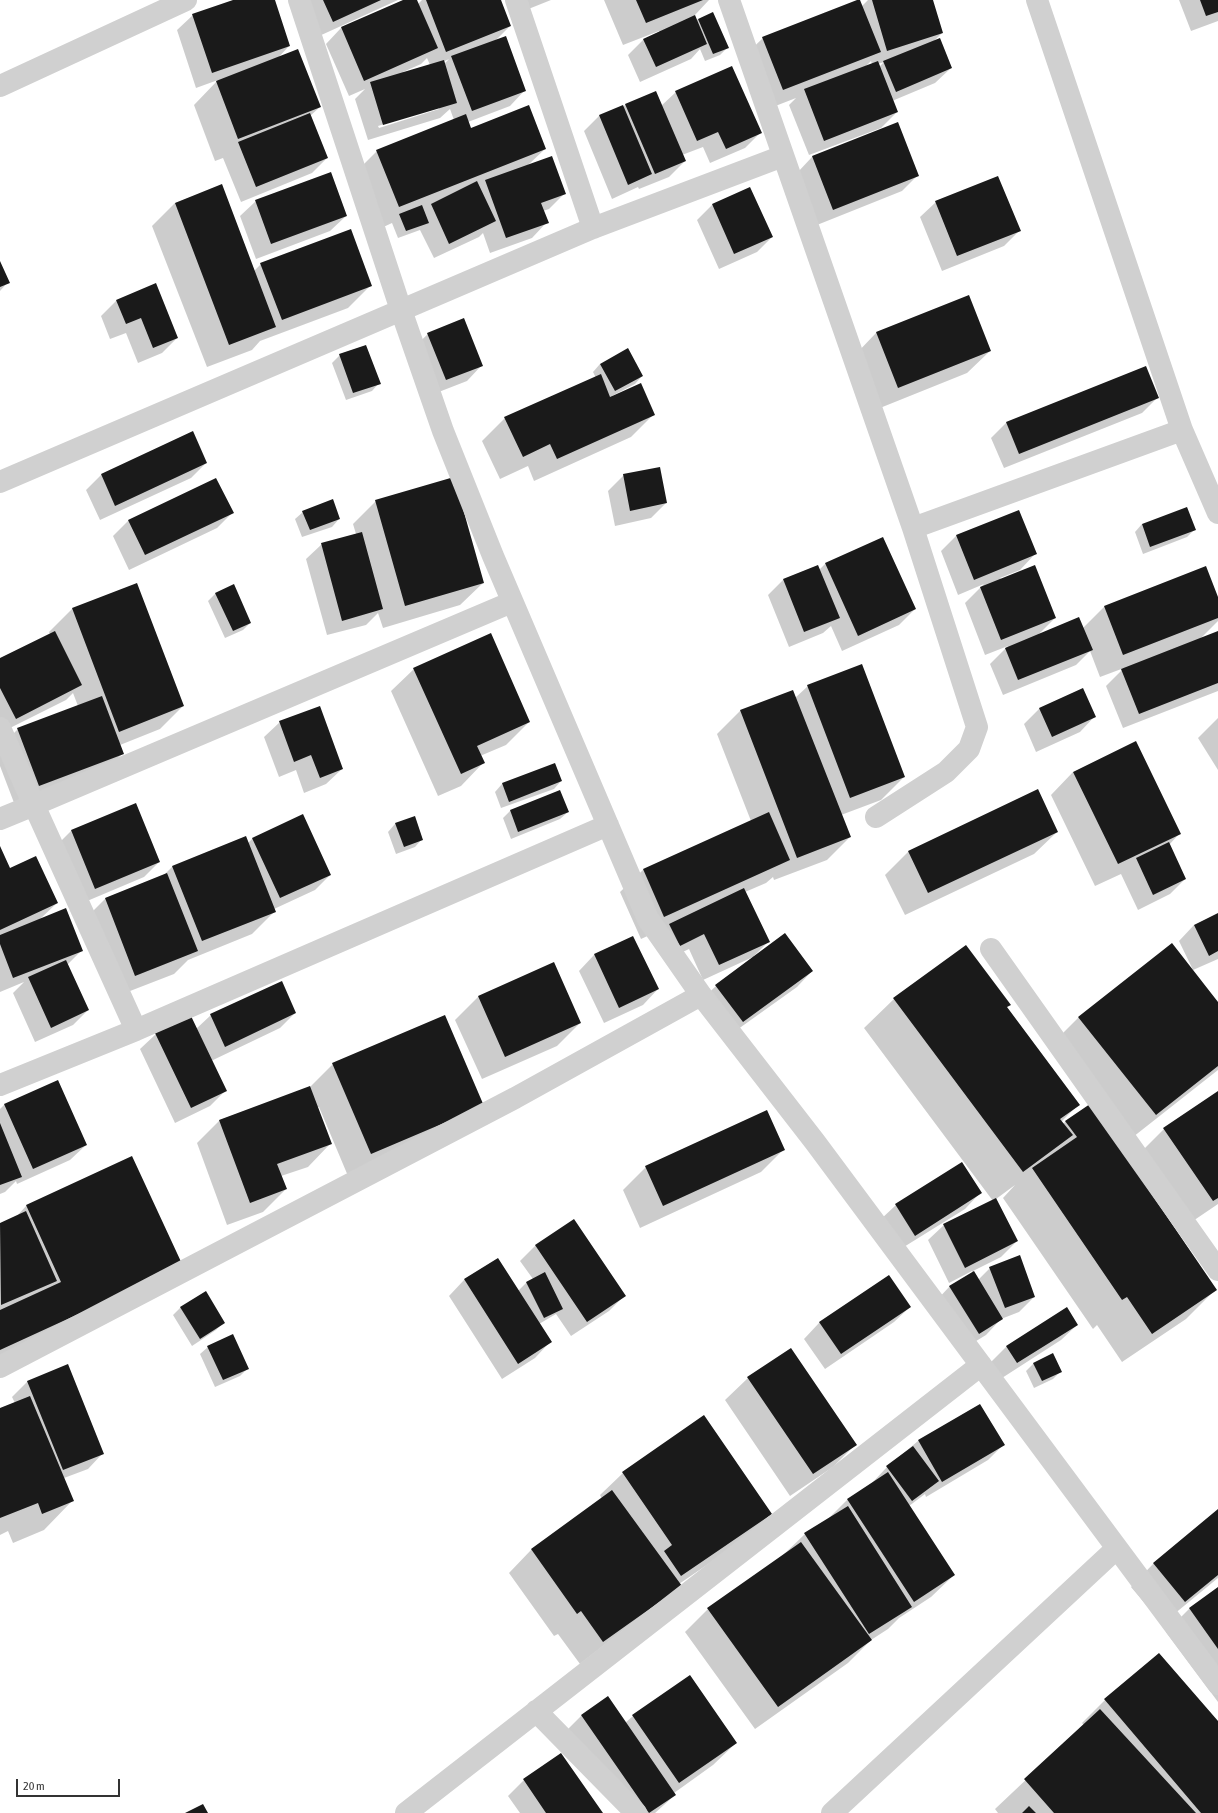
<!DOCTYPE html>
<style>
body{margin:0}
#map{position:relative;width:1218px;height:1813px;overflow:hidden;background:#fff;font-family:"Asap Condensed",sans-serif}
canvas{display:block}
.scale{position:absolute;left:16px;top:1779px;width:104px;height:18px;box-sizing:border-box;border:2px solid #333;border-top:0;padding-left:5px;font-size:12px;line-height:14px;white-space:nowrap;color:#333;-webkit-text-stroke:3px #fff;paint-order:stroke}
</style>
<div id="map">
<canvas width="1218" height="1813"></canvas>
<div class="scale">20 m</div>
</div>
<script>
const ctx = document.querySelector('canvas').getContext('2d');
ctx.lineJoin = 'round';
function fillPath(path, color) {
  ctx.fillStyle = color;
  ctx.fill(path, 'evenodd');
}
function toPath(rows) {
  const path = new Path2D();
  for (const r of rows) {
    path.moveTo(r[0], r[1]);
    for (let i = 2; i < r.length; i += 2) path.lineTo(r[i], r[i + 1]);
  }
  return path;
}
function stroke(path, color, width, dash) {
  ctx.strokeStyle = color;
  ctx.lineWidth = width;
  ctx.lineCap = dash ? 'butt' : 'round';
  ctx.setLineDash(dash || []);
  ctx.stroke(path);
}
fillPath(toPath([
 [236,0,274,0,289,46,277,59,320,107,310,116,327,158,312,173,241,202,223,158,215,161,194,105,218,80,196,88,177,30,193,15],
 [301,0,398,0,317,37],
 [404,0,416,0,418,4,422,0,499,0,510,26,495,41,525,90,510,106,468,122,471,130,545,149,527,166,565,193,549,209,543,211,547,222,532,238,490,253,483,233,479,237,434,258,420,230,398,238,392,223,377,230,354,174,377,151,454,120,450,109,440,118,368,140,355,99,365,89,349,96,326,44,341,28],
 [427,58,430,65,403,73,403,72,421,64],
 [449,59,444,64,443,62],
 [439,107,439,109,379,128,378,126],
 [523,0,551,0,526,10],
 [604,0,709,0,694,16,696,21,698,19,727,48,720,55,705,61,700,49,691,59,640,82,628,55,643,40,659,32,659,31,623,45],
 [868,0,932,0,942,33,933,42,951,68,935,83,892,101,897,112,881,128,809,155,789,105,796,98,760,112,740,60,763,38,862,6],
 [871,61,872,64,865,67],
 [884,62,879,67,878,64],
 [1179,0,1218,0,1218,21,1191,31],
 [676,92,760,133,745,148,710,163,703,147,682,155,685,161,669,177,639,189,638,187,612,199,584,131,599,116,623,107,626,104,661,106],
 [897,124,918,175,902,191,817,225,797,173,812,157],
 [221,186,254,271,261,264,371,285,348,308,260,341,252,350,207,367,152,226,175,203],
 [256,201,346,216,330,231,256,259,240,216],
 [936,202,1019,231,1004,246,942,271,920,217],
 [712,205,772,237,757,252,719,269,697,220],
 [0,263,8,282,0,291],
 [156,285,177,338,162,353,138,363,126,333,110,339,101,316,116,301],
 [969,297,990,351,967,373,875,410,854,356,876,333],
 [428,334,482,365,467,381,431,395,412,349],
 [340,355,379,383,372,391,346,400,332,363],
 [600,364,642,376,635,384,612,396,654,414,631,437,534,481,528,466,500,479,482,441,505,418,596,378,593,372],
 [1157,398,1142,413,1004,468,991,438,1007,422],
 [192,432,206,463,191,478,100,520,86,490,101,475],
 [624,475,666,503,651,518,615,526,608,491],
 [376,501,483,583,460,605,383,628,378,613,366,625,327,635,306,559,322,544,356,534,353,524],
 [1018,511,1035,554,1020,570,1000,578,1055,618,1038,635,1083,628,1104,607,1218,600,1218,621,1199,640,1218,633,1218,691,1123,728,1106,686,1124,668,1100,677,1090,651,1076,665,1003,695,990,664,1008,646,985,655,965,603,984,584,958,595,941,551,956,536],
 [303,512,339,519,332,527,302,537,295,519],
 [232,513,217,528,129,570,113,536,129,520],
 [1142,524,1194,530,1187,537,1143,554,1135,532],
 [825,564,915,609,899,625,842,651,831,626,823,633,789,647,768,595,783,580,819,570],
 [136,584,183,706,160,729,120,745,123,753,100,776,16,808,0,766,0,747,18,729,78,706,73,693,66,700,0,733,0,660,50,634,49,632,72,609],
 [233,586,250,623,243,630,225,638,208,601,215,594],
 [414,669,529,722,506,745,480,756,483,763,461,786,438,796,391,691],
 [808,686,904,777,881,800,841,815,850,837,827,860,774,880,773,877,766,883,745,892,768,942,754,956,812,971,797,987,727,1037,700,1001,716,986,753,957,703,980,689,949,664,961,667,927,641,939,620,892,643,870,751,821,717,734,740,711,792,691,795,698],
 [1082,689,1095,716,1080,732,1036,752,1024,724,1039,709],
 [1218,718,1218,770,1198,738],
 [280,722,342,769,326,784,304,793,296,770,279,777,264,737],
 [555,764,561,781,554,789,501,808,495,792,502,784],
 [1073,772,1179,834,1169,845,1185,879,1170,894,1138,910,1121,874,1095,886,1051,795],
 [1038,790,1057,832,1034,854,905,915,885,875,908,852],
 [510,811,568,812,560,819,511,839,503,818],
 [395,824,422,839,415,847,396,854,388,832],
 [72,830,159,862,144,877,80,904,56,846],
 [245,838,248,843,253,838,330,875,315,890,274,909,275,911,252,934,188,960,174,974,112,998,83,921,106,898,164,875,172,867],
 [0,849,10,869,57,903,39,920,82,950,67,965,88,1010,73,1025,35,1042,13,993,24,982,0,992],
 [1218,914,1218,959,1193,970,1179,941,1194,925],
 [633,937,658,989,643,1005,604,1023,579,971,594,955],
 [554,964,580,1023,557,1046,482,1079,455,1020,478,997],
 [894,999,1006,1008,1078,1105,1061,1122,1063,1124,1066,1121,1215,1290,1186,1319,1122,1362,1097,1325,1093,1329,1003,1198,1015,1185,996,1199,1017,1241,1001,1257,973,1271,978,1280,990,1268,1034,1297,1019,1312,1001,1319,986,1335,963,1349,935,1302,950,1286,973,1273,972,1271,949,1283,928,1240,944,1225,993,1201,864,1028],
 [1218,1004,1218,1070,1133,1137,1056,1040,1078,1018],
 [295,1013,280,1028,211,1061,225,1091,210,1106,175,1123,140,1049,156,1034,196,1029,211,1015],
 [333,1064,482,1106,348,1176,319,1107,317,1107,330,1144,308,1167,281,1176,286,1189,263,1212,227,1225,197,1143,220,1120,310,1087],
 [58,1081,86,1145,70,1160,17,1184,16,1181,5,1192,0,1194,0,1109,4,1105],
 [1218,1092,1218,1204,1190,1223,1141,1152,1164,1129],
 [783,1150,761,1172,640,1228,623,1190,646,1167],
 [980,1193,965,1209,899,1250,880,1220,896,1205],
 [27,1205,182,1266,0,1366,0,1224,15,1218],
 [536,1245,624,1296,609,1311,571,1336,556,1314,539,1324,550,1342,535,1358,502,1379,449,1296,464,1280,497,1259,518,1291,527,1282,533,1279,520,1261],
 [889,1276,910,1307,894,1322,825,1369,804,1339,819,1323],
 [205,1292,224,1322,216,1330,192,1346,173,1315,180,1308],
 [1077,1325,1061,1340,1002,1378,991,1362,1007,1346],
 [208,1347,247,1369,240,1376,215,1387,200,1354],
 [1053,1354,1061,1371,1053,1379,1034,1388,1026,1371,1033,1364],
 [748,1378,856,1444,833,1467,790,1496,725,1400],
 [28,1381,103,1453,88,1469,64,1478,73,1500,44,1530,13,1543,8,1531,0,1535,0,1409,15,1403,12,1397],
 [979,1405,1003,1445,988,1460,926,1497,925,1494,909,1506,954,1575,931,1597,899,1618,888,1629,871,1640,848,1663,755,1729,685,1632,708,1609,782,1556,805,1534,827,1520,847,1500,872,1483,887,1467,918,1441],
 [623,1473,771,1514,748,1537,679,1584,680,1586,580,1664,558,1634,554,1636,509,1573,531,1550,602,1499,600,1495],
 [1218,1511,1218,1578,1162,1624,1131,1587,1153,1564],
 [1218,1588,1218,1702,1166,1632,1189,1609],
 [1159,1654,1218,1723,1218,1813,998,1813,995,1809,1084,1725,1082,1723,1105,1700],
 [690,1676,736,1743,713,1765,674,1793,675,1795,655,1813,623,1813,566,1731,581,1716,608,1697,625,1723,633,1716],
 [524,1780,601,1813,520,1813,508,1796]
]), '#0003');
fillPath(toPath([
 [233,0,275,0,290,46,212,73,192,14],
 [323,0,381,0,333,22],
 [403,0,417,0,438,48,364,81,341,27],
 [426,0,501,0,511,26,446,52],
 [636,0,703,0,646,23],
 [857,0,860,0,881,52,783,90,762,37],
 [872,0,933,0,943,33,887,51],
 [1200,0,1218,0,1218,12,1206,16],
 [713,12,729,48,713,54,698,19],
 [695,15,707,44,656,67,643,39],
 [506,36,526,91,472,111,451,56],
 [940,38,952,68,896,92,883,61],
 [298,49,321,107,238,139,216,81],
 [444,60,457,103,383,125,370,82],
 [878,61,898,112,824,141,804,89],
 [732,66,762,133,726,149,718,132,697,141,675,91],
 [656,91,686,161,655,174,625,104],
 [529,105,546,149,399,207,376,150,466,114,471,128],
 [623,105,652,174,628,185,599,115],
 [310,113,328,158,256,187,238,142],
 [898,122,919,176,833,210,812,156],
 [552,156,566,194,541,203,549,223,506,238,485,180],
 [331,172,347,216,271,244,255,200],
 [998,176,1021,231,957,256,935,201],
 [477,181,496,221,449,244,431,204],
 [222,184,276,327,229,345,175,203],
 [750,187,773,237,734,254,712,204],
 [422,205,429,223,406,231,399,214],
 [351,229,372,286,282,320,260,263],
 [0,261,10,283,0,287],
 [156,283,178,338,153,348,141,318,126,324,116,300],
 [969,295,991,351,898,388,876,332],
 [464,318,483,366,446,380,427,333],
 [366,345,381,384,353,393,339,354],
 [628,348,643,376,615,391,600,364],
 [1146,366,1159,398,1019,454,1006,422],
 [601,374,610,397,641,383,655,415,557,459,550,444,523,457,504,417],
 [193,431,207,463,115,506,101,474],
 [660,467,667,503,630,511,623,474],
 [454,477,484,583,405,606,375,500],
 [216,478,234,513,145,555,128,520],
 [333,499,340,519,310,530,302,511],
 [1187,507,1196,530,1150,547,1142,524],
 [1019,510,1037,554,974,580,956,535],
 [362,532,383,609,342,621,321,543],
 [883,537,916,609,858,636,825,563],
 [818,565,840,618,804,632,783,579],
 [1035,565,1056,618,1001,640,980,587],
 [1206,566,1218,597,1218,618,1123,655,1104,606],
 [137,583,184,706,119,732,72,608],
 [234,584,251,623,233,631,215,593],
 [1079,617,1093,650,1018,680,1005,648],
 [55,631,82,685,16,719,0,688,0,658],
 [1218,631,1218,683,1139,714,1121,669],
 [491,633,530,722,477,746,485,763,461,774,413,668],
 [862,664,905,777,850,798,807,685],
 [1083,688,1096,717,1052,737,1039,708],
 [793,690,851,837,797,858,740,710],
 [102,696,124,754,39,786,17,728],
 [320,706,343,769,320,778,311,755,294,762,279,721],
 [1136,741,1181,834,1118,864,1073,772],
 [555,763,562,781,509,802,502,783],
 [1038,789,1058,832,928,893,908,851],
 [560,790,569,812,518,832,510,810],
 [136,803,160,862,95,889,71,830],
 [769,812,790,860,664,917,643,869],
 [303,814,331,875,280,898,252,838],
 [415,816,423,840,404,847,395,823],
 [246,836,276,912,202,941,172,866],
 [1169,842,1186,879,1153,895,1136,858],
 [0,846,10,868,36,856,58,903,0,930],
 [167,873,198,951,135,976,105,898],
 [744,888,770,942,719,965,704,934,680,946,669,924],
 [66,908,83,951,13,978,0,944,0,935],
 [1218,913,1218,951,1209,956,1194,925],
 [785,933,813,971,743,1022,715,985],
 [633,936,659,989,619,1008,594,954],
 [1172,943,1218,1002,1218,1066,1156,1115,1078,1017],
 [966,945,1011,1005,1007,1007,1080,1105,1060,1119,1073,1135,1023,1172,893,998],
 [66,960,89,1010,51,1028,28,977],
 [554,962,581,1023,505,1057,478,996],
 [282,981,296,1013,225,1047,210,1014],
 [445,1015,484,1106,371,1154,332,1063],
 [191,1016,227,1091,191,1108,155,1033],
 [58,1080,87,1145,33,1169,4,1104],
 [310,1086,332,1144,277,1164,287,1189,250,1203,219,1120],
 [1218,1091,1218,1198,1213,1201,1163,1128],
 [1090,1104,1217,1290,1152,1334,1127,1297,1122,1300,1032,1168,1077,1137,1065,1121],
 [767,1110,785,1150,663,1206,645,1166],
 [0,1123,22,1177,0,1185],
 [132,1156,183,1266,0,1350,0,1310,61,1282,26,1205],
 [962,1162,982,1193,915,1236,895,1204],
 [996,1198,1018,1241,965,1268,943,1224],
 [26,1211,57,1281,1,1305,0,1223],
 [574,1219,626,1296,587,1322,535,1245],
 [1020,1255,1035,1297,1005,1308,989,1267],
 [498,1258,552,1342,518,1364,464,1279],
 [974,1271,1003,1319,979,1334,949,1286],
 [545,1272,563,1309,544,1318,526,1282],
 [889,1275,911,1307,841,1354,819,1322],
 [206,1291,225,1323,200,1339,180,1307],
 [1067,1307,1078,1325,1017,1363,1006,1346],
 [233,1334,249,1369,223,1380,207,1346],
 [791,1348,857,1445,813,1474,747,1377],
 [1053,1353,1062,1372,1042,1381,1033,1363],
 [68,1364,104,1454,63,1470,27,1381],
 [30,1396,74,1501,42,1514,38,1503,0,1518,0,1408],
 [980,1404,1005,1445,942,1482,918,1440],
 [704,1415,772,1514,681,1576,664,1551,672,1545,622,1472],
 [913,1446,939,1481,912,1501,886,1466],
 [888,1472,955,1575,914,1602,847,1499],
 [612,1490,682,1586,603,1642,581,1611,577,1614,531,1549],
 [848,1506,912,1607,869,1634,804,1533],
 [1218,1509,1218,1575,1185,1602,1153,1563],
 [801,1542,872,1640,778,1707,707,1608],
 [1218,1587,1218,1649,1189,1608],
 [1159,1653,1218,1721,1218,1813,1201,1813,1104,1699],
 [690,1675,737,1743,679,1783,632,1715],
 [608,1696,676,1795,649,1813,581,1715],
 [1100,1709,1196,1813,1054,1813,1024,1779],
 [561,1753,603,1813,546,1813,523,1779],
 [203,1804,208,1813,185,1813],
 [1029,1806,1036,1813,1022,1813]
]), '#1a1a1a');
stroke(toPath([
 [299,0,401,310,443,431,493,556,648,919,701,995,815,1142,1218,1684],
 [516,0,593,228],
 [729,0,913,528,977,727,969,749,946,772,876,817],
 [1037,0,1182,430],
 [0,86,186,0],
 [0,482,593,228,783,156],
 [913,528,1182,430,1218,513],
 [0,728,34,805,512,602],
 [0,819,34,805,136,1030],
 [991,949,1218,1270],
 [0,1085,136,1030,608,825],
 [0,1367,515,1098,701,995],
 [536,1711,636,1813],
 [406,1813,981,1365],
 [832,1813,1117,1548]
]), '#d0d0d0', 22);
</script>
